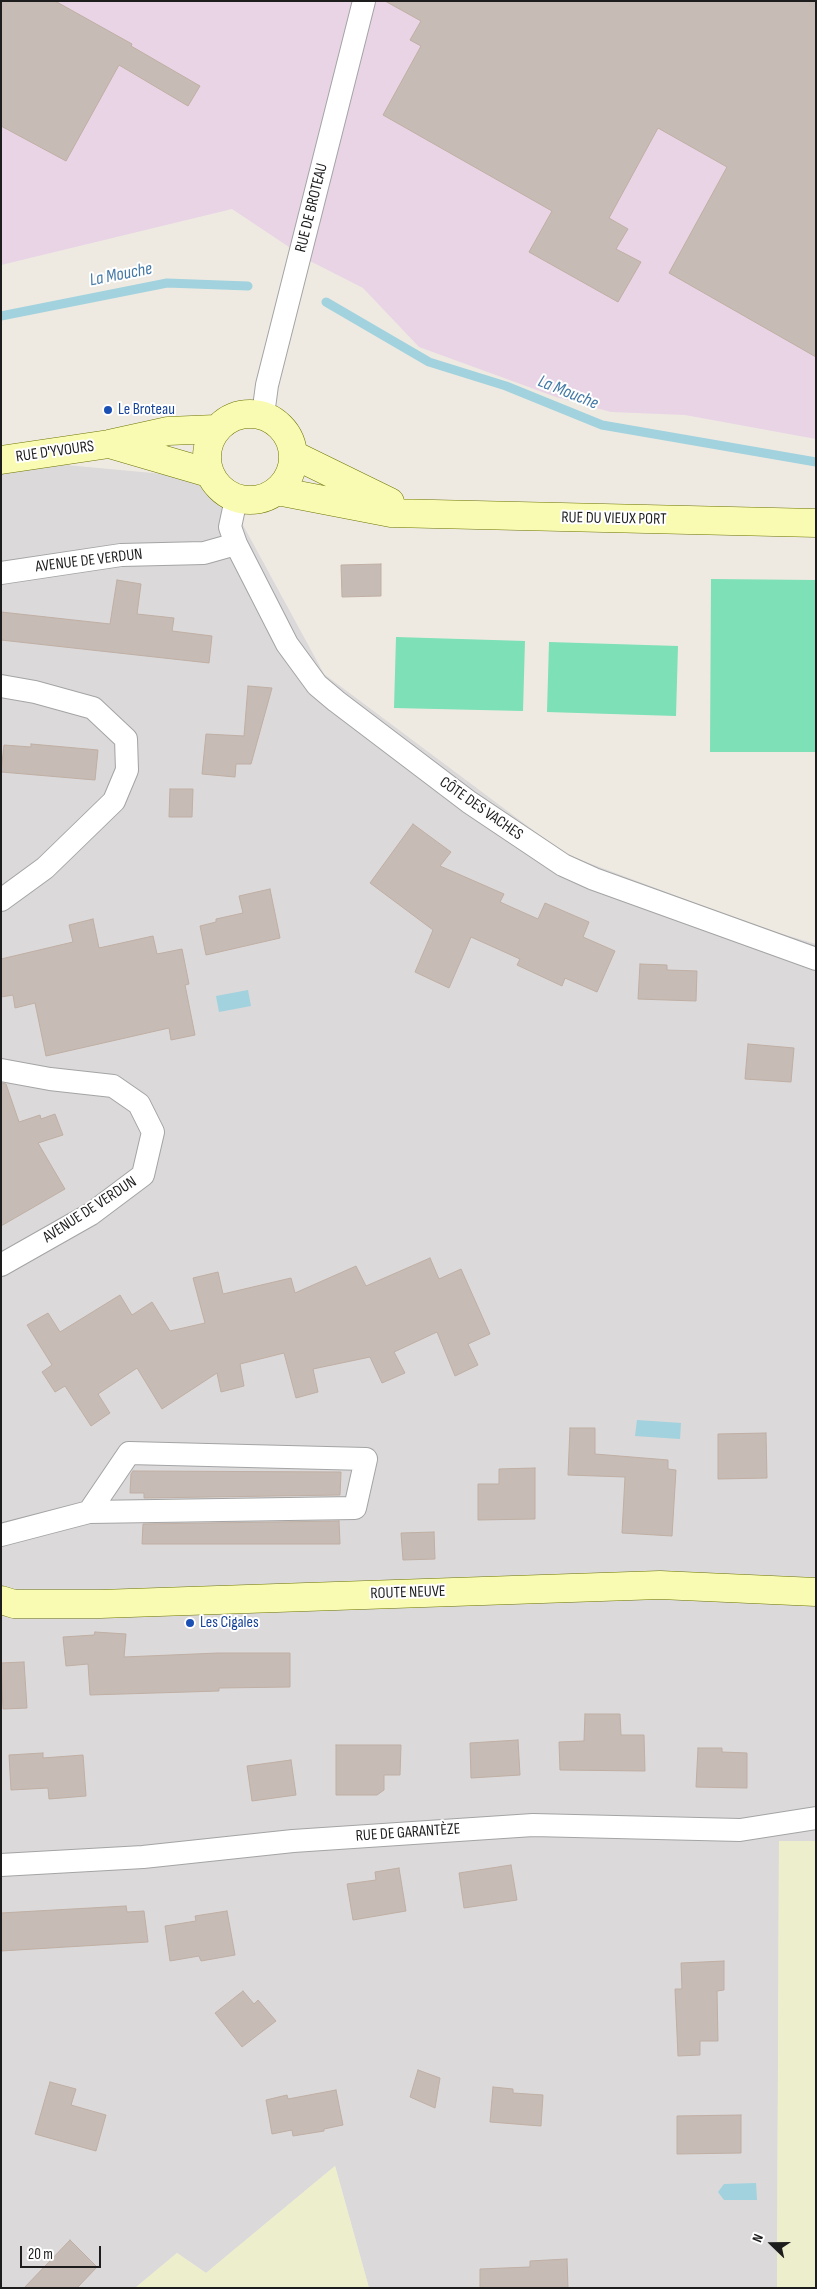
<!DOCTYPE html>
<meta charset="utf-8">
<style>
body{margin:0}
#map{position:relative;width:817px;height:2289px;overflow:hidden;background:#eeeae2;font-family:"Sofia Sans Condensed",sans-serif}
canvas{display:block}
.frame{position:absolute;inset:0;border:2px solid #1d1d1d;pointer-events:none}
.north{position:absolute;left:747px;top:2219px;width:50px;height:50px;-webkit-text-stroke:4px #fff;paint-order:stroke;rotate:292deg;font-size:14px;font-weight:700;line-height:20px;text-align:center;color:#1d1d1d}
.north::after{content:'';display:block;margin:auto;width:18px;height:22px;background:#1d1d1d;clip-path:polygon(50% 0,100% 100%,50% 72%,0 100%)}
.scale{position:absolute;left:20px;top:2246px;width:81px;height:22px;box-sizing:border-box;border:2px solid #1d1d1d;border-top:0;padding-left:6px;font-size:15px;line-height:18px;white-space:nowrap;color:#1d1d1d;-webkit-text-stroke:4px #fff;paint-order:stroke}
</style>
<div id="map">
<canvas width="817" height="2289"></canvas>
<div class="frame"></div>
<div class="north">N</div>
<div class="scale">20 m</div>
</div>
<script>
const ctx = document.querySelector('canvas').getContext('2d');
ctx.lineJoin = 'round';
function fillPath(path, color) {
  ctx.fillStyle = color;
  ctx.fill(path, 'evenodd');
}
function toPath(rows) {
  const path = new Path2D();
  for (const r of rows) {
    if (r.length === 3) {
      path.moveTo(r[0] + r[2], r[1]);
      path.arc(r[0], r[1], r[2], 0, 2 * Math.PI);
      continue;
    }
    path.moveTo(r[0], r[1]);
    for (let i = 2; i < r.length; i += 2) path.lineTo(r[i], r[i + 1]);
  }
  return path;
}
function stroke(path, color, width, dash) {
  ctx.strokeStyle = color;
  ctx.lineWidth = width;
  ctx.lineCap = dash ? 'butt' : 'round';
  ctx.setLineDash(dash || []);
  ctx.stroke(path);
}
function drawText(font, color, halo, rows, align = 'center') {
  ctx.font = font + ' "Sofia Sans Condensed",sans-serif';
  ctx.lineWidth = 4;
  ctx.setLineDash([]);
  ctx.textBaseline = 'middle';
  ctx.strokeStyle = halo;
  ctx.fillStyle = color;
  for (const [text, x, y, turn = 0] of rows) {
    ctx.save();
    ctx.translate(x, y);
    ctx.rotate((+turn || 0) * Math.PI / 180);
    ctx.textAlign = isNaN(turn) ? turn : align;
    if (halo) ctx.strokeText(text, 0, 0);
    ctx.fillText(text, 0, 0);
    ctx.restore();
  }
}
fillPath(toPath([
 [1,459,218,479,324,674,565,854,762,928,816,944,816,1841,779,1841,777,2288,369,2288,335,2166,206,2273,177,2253,135,2288,1,2288]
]), '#dbd9da');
fillPath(toPath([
 [1,1,816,1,816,439,685,415,611,412,556,397,419,347,363,288,310,261,232,209,1,265]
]), '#e8d4e5');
fillPath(toPath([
 [779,1841,816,1841,816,2288,777,2288],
 [335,2166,369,2288,135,2288,177,2253,206,2273]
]), '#edeecc');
fillPath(toPath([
 [711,579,816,580,816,752,710,752],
 [396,637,525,641,523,711,394,708],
 [549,642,678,646,676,716,547,712]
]), '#7de0b6');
fillPath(toPath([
 [248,990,251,1006,219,1012,216,996],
 [637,1420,681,1423,680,1439,635,1436],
 [756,2183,757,2200,724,2200,718,2192,724,2184]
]), '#a1d2de');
stroke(toPath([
 [326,302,429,362,506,386,602,425,816,462],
 [1,316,167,283,248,286]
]), '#a1d2de', 9);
const building = toPath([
 [1,1,55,1,132,44,131,46,200,86,188,106,119,65,66,161,1,126,1,1],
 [385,1,816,1,816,357,669,273,727,167,658,128,609,218,628,229,616,249,641,262,618,302,529,252,552,211,383,115,421,46,410,40,421,21,385,1],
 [381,564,381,596,342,597,341,565,381,564],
 [117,580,141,584,137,614,174,618,172,631,212,636,209,663,1,640,1,612,110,624,117,580],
 [248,686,272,688,251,764,236,764,235,777,202,774,206,734,244,736,248,686],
 [31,744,98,750,95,780,1,772,4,745,31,747,31,744],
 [170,789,193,789,192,817,169,817,170,789],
 [413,824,451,852,440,866,504,894,500,902,538,919,545,903,589,922,583,937,615,951,597,992,565,978,562,986,517,965,520,959,471,937,449,988,415,972,433,930,370,883,413,824],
 [270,889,280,938,206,955,200,926,216,922,216,919,243,913,239,896,270,889],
 [93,919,99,948,153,936,157,954,182,949,189,984,185,985,195,1035,171,1040,169,1028,46,1056,35,1003,15,1008,13,995,1,997,1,959,73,942,69,925,93,919],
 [640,964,667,965,667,970,697,971,696,1001,638,999,640,964],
 [748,1044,794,1048,791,1082,745,1079,748,1044],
 [1,1083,6,1084,19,1122,40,1115,41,1119,55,1114,63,1135,38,1143,65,1189,1,1226,1,1083],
 [430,1258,439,1279,461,1269,490,1334,468,1344,478,1365,455,1376,437,1332,394,1352,405,1373,382,1383,370,1357,313,1369,318,1392,296,1398,284,1353,240,1364,244,1386,221,1392,217,1373,162,1409,137,1368,98,1394,110,1413,91,1426,65,1386,55,1392,42,1372,52,1365,27,1325,48,1313,60,1332,120,1295,132,1315,152,1302,170,1331,205,1323,193,1278,218,1272,223,1294,291,1278,295,1293,356,1266,366,1286,430,1258],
 [570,1428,595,1428,595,1454,668,1460,668,1469,676,1470,672,1536,622,1533,625,1477,568,1475,570,1428],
 [766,1433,767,1478,718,1479,718,1434,766,1433],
 [535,1468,535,1519,478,1520,478,1484,499,1484,499,1469,535,1468],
 [133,1471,341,1472,340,1495,144,1498,144,1493,130,1493,131,1474,133,1471],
 [339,1521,340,1544,142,1544,143,1524,339,1521],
 [434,1532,435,1559,403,1560,401,1533,434,1532],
 [95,1632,126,1634,124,1657,218,1653,290,1653,290,1687,219,1688,219,1691,90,1695,88,1664,66,1666,63,1637,94,1635,95,1632],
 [24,1662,27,1708,3,1709,1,1663,24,1662],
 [585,1714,620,1714,621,1735,644,1735,645,1771,560,1770,559,1742,584,1741,585,1714],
 [518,1740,520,1775,471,1778,470,1743,518,1740],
 [336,1745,401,1745,400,1775,384,1775,384,1790,377,1795,336,1795,336,1745],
 [698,1748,722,1748,722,1752,747,1753,747,1788,696,1787,698,1748],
 [43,1753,43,1758,83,1755,86,1796,49,1799,48,1788,11,1790,9,1755,43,1753],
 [291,1760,296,1795,252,1801,247,1766,291,1760],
 [511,1865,517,1900,464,1908,459,1873,511,1865],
 [399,1868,406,1911,353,1920,347,1884,376,1880,375,1872,399,1868],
 [126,1906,127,1912,144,1911,148,1942,1,1951,1,1913,126,1906],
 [227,1911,235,1955,201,1961,199,1956,170,1961,165,1926,196,1921,195,1916,227,1911],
 [724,1961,724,1990,717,1991,718,2041,700,2041,700,2055,678,2056,675,1989,682,1989,681,1963,724,1961],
 [243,1991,254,2004,258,2000,276,2021,242,2047,215,2013,243,1991],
 [418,2070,440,2078,435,2108,410,2097,418,2070],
 [50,2082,76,2089,71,2105,106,2115,96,2151,35,2134,50,2082],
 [493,2087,513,2089,513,2093,543,2095,541,2126,490,2122,493,2087],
 [336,2090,343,2125,324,2129,324,2131,293,2136,292,2130,272,2134,266,2100,287,2095,288,2099,336,2090],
 [741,2115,741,2153,677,2154,677,2116,741,2115],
 [70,2240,97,2267,77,2288,24,2288,70,2240],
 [567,2259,568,2288,480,2288,480,2269,530,2267,530,2261,567,2259]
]);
fillPath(building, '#c6bcb5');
stroke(building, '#c0afa4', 1);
const street = toPath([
 [263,415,267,385,364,1],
 [236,499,230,527,236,544,287,644,317,685,336,701,469,802,563,865,594,879,816,959],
 [1,573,121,555,204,553,236,544],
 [1,686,35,692,93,708,126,739,127,770,114,801,45,868,1,900],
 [1,1070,50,1079,113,1086,139,1104,153,1132,143,1175,91,1214,1,1265],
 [1,1535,89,1512,355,1508,366,1459,129,1453,89,1512],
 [1,1865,143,1857,293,1841,533,1825,740,1830,816,1818]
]);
const secondary = toPath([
 [250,457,43],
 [113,445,209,473],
 [294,455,390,502],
 [1,460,109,444,168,431,216,429],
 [277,491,391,513,816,523],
 [1,1600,14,1604,100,1604,660,1585,816,1592]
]);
stroke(street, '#a4a4a4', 24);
stroke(secondary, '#6d7502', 29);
stroke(street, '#fff', 22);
stroke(secondary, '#fafbb3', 28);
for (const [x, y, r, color] of [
 [108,410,5,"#1a4fb4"],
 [190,1623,5,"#1a4fb4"]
]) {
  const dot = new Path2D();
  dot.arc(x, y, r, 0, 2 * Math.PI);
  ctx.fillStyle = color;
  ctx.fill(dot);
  stroke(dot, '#fff', 2);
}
drawText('16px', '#1d1d1d', '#fff', [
 ["RUE DE BROTEAU",312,208,-76],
 ["RUE D'YVOURS",55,452,-8],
 ["RUE DU VIEUX PORT",614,519,1],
 ["AVENUE DE VERDUN",89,561,-7],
 ["CÔTE DES VACHES",481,809,35],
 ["AVENUE DE VERDUN",90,1210,-33],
 ["ROUTE NEUVE",408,1593,-2],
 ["RUE DE GARANTÈZE",408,1833,-4]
]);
drawText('16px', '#164399', '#fff', [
 ["Le Broteau",118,410],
 ["Les Cigales",200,1623]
], 'left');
drawText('italic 18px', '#4479a6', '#fff', [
 ["La Mouche",121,275,-11],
 ["La Mouche",568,393,22]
]);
</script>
